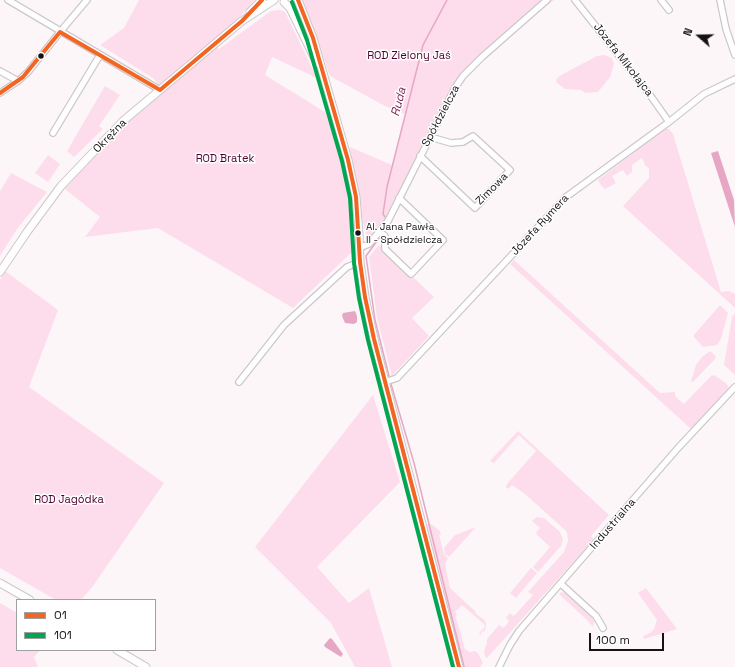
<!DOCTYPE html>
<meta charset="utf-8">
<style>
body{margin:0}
#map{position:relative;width:735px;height:667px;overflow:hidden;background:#fcf6f9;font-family:"Space Grotesk",sans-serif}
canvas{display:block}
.legend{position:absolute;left:16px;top:599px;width:140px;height:52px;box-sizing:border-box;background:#fff;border:1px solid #a1a0a1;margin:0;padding:5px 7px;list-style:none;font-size:12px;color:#151213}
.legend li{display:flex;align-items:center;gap:8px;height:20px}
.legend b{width:20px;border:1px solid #a1a0a1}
.north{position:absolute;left:679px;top:16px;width:40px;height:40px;-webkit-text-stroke:3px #fff;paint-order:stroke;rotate:290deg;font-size:11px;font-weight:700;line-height:16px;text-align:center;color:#151213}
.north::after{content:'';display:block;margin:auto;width:14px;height:18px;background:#151213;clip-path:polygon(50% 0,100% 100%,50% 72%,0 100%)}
.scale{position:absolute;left:589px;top:633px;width:75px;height:18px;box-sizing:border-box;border:2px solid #151213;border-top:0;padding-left:5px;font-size:12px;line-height:14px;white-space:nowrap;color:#151213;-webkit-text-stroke:3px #fff;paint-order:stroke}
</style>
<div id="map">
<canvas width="735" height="667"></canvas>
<ul class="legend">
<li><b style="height:5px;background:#f26522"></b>01</li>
<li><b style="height:5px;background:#00a651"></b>101</li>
</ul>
<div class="north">N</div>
<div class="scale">100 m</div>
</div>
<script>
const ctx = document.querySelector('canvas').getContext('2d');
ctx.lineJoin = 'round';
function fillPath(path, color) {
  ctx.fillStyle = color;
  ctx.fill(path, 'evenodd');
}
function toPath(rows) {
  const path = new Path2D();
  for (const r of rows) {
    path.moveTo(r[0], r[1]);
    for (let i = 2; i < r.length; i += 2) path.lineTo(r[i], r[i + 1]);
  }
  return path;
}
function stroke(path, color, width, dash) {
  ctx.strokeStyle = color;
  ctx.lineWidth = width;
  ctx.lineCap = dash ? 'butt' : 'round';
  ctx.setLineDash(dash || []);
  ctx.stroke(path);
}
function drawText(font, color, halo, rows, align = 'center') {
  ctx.font = font + ' "Space Grotesk",sans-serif';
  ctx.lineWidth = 3;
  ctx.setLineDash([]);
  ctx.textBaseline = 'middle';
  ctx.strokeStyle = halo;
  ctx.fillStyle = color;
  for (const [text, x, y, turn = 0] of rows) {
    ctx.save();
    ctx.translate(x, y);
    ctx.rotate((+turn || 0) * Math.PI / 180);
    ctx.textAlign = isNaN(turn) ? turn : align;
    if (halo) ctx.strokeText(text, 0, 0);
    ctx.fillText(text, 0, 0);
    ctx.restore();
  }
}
fillPath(toPath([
 [139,0,255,0,238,19,159,85,153,78,100,45,124,28],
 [302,0,554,0,467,67,433,126,386,219,372,236,367,239,348,157,350,147,392,165,405,114,385,106,330,76],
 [280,10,285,12,317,78,272,57,265,75,325,112,332,131,351,200,352,252,293,308,158,228,85,237,100,217,61,186,123,121,213,45,219,49,271,11],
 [604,55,612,58,614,64,610,77,598,92,585,93,581,90,565,89,556,82,557,78,563,74,597,56],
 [105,86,120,95,99,126,103,129,74,157,67,151],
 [664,129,669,129,673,134,721,292,729,291,735,294,735,308,623,206,649,178,649,169,645,165,642,158,632,165,632,172,627,176,623,170,612,176,616,183,605,189,600,184,598,180],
 [48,155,60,164,48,182,35,173],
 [11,173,47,192,17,229,0,256,0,191],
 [379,245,434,297,412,318,429,336,392,376,377,318,369,257],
 [514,260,660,393,675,392,675,396,684,404,711,376,714,375,726,383,729,388,691,429,510,264],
 [5,271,58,310,29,387,164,483,93,586,81,600,56,600,0,568,0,280],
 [720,305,728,313,721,339,717,345,703,347,693,336],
 [735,313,735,375,724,365,732,317],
 [710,351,716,356,715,359,693,382,691,381,696,365,702,357],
 [373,395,400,482,317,567,349,603,369,588,392,667,355,667,331,623,255,547],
 [518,431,609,515,591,536,594,539,487,658,485,657,484,651,487,643,487,639,499,625,504,628,509,621,506,618,510,613,514,616,533,595,528,592,564,552,568,541,567,532,564,529,525,494,512,485,508,489,506,487,507,484,536,451,519,435,494,463,490,461],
 [537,517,544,518,560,532,563,539,561,546,538,572,533,567,550,547,536,534,537,533,536,532,540,528,532,521],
 [426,524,431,524,440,531,441,535,439,535,444,554,448,558,445,564,450,588,476,612,475,613,484,620,486,623,486,627,484,632,483,631,481,633,482,635,481,635,479,633,485,627,484,624,462,605,455,612,457,614,456,618,465,649,470,652,475,651,478,653,483,663,480,667,463,667],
 [476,527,449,557,445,554,444,548,455,535],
 [531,568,537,573,516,598,510,593],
 [646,588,677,629,644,639,643,636,650,633,654,629,657,620,638,593],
 [561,592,565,593,590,615,594,621,593,627,587,620,559,594],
 [0,603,17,613,17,650,40,650,34,657,38,667,0,667]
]), '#fdddeb');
fillPath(toPath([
 [718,151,734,200,735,227,711,153],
 [355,311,357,316,357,322,354,324,345,323,342,316,343,313],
 [330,638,332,639,343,654,341,657,325,647,324,645]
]), '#e5a7c4');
stroke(toPath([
 [385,217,383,214,387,187,423,45,447,0],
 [385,230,389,224],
 [380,237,366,256,375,320,389,376],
 [391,384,414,463,464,667]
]), '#e5a7c4', 1.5);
const minor = toPath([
 [8,0,160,90],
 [575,0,650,95,669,122],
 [661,0,669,10],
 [720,0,726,29,735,55],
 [0,71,18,81],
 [0,93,18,81,28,72,60,32,87,0],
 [53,133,100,55],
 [420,156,475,208,510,170,473,136,463,142,451,143,430,137],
 [380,232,385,236,385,249,411,274,443,240,399,198],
 [359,248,369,244,388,221,455,88,463,76,482,57,547,0],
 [239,382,284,325,347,267,360,262],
 [385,382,397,378,566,197,669,122,704,94,735,79],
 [561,584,596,616,603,628],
 [499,667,510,645,519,631,678,448,735,387]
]);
const tertiary = toPath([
 [298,0,313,38,348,160,356,197,359,233,360,262,365,297,374,339,459,667],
 [284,2,290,8,317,63],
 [250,12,262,0],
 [0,272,27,232,61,186,123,121,242,21,274,0],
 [0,583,30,600],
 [117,650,146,667]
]);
stroke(minor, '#ccc8ca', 8);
stroke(tertiary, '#ccc8ca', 9);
stroke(minor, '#fffefe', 5.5);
stroke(tertiary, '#fffefe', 7);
stroke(toPath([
 [298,0,313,38,348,160,356,197,360,262,365,297,374,339,459,667],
 [0,93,23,77,60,32,160,90,242,21,262,0]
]), '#f26522', 4);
stroke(toPath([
 [292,2,307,40,342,161,350,198,354,263,359,298,368,340,453,667]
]), '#00a651', 4);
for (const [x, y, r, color] of [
 [41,56,3.5,"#151213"],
 [358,233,3.5,"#151213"]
]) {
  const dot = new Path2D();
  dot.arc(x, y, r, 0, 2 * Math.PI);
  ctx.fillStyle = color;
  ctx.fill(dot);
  stroke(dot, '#fff', 1.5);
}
drawText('10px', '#151213', '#fff', [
 ["Al. Jana Pawła",366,227],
 ["II - Spółdzielcza",366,240]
], 'left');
drawText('11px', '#4f0030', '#fff', [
 ["ROD Zielony Jaś",409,56],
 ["ROD Bratek",225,159],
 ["ROD Jagódka",69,500]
]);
drawText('11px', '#151213', '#fff', [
 ["Józefa Mikołajca",623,60,52],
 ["Spółdzielcza",441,116,-62],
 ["Okrężna",110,136,-46],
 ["Zimowa",492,189,-45],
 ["Józefa Rymera",540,225,-47],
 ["Industrialna",613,524,-49]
]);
drawText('italic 12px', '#7f1a53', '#fff', [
 ["Ruda",399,102,-76]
]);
</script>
